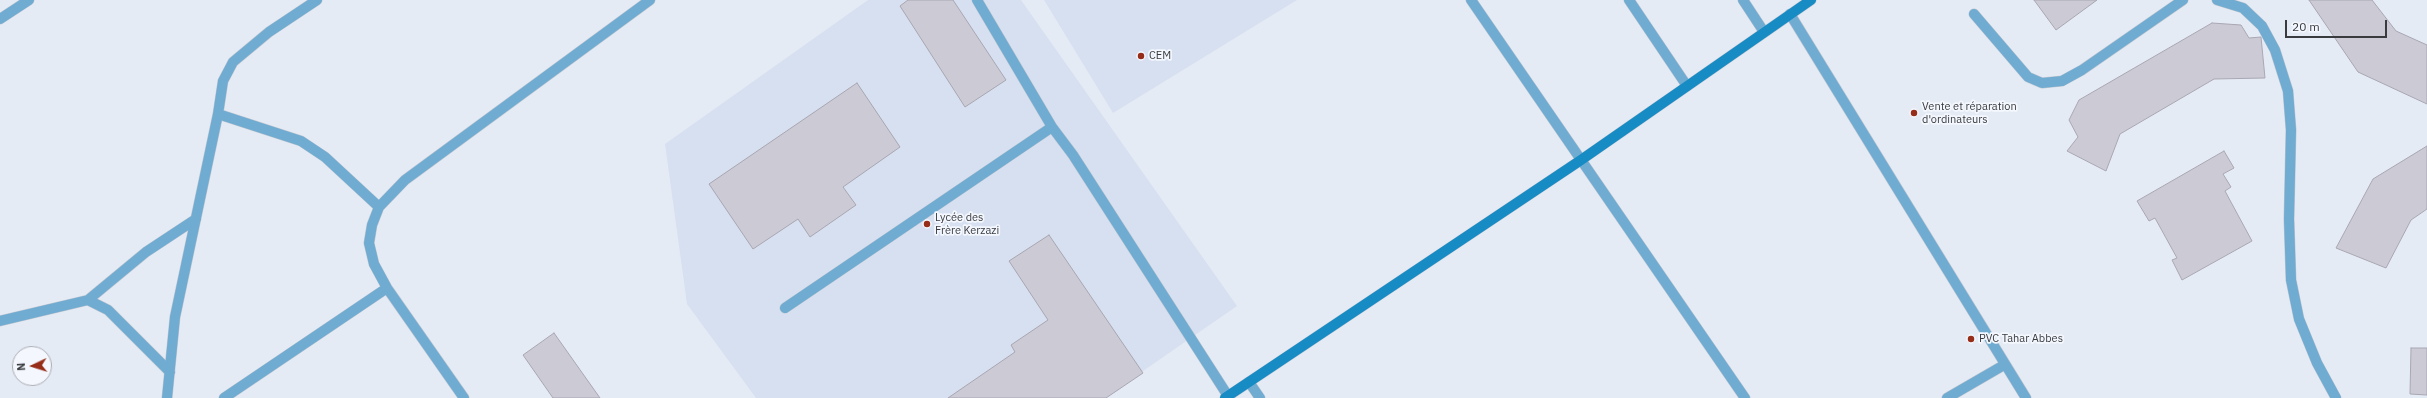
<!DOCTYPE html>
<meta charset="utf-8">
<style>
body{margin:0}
#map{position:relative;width:2427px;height:398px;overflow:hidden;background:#e5ebf5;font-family:"IBM Plex Sans",sans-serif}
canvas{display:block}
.north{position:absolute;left:12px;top:346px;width:40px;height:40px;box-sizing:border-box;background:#f4f8fe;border:1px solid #a9acb2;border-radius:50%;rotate:266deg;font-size:11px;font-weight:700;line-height:16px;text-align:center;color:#393b3f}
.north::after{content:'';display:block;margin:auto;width:14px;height:18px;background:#962d18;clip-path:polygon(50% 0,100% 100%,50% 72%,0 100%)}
.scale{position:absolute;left:2285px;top:20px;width:102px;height:18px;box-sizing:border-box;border:2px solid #393b3f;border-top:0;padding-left:5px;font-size:12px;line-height:14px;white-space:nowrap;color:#393b3f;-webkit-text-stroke:3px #f4f8fe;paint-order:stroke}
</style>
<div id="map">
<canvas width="2427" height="398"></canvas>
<div class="north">N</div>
<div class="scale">20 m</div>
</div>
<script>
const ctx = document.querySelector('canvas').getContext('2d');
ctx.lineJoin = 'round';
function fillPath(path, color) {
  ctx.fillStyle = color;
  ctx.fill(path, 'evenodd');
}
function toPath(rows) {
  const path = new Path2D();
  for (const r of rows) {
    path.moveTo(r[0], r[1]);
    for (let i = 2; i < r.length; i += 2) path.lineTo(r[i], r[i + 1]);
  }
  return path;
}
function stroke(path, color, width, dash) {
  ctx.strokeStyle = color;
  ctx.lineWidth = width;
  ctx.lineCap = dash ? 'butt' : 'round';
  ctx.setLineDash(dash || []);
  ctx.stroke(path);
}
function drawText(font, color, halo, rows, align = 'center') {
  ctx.font = font + ' "IBM Plex Sans",sans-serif';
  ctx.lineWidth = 3.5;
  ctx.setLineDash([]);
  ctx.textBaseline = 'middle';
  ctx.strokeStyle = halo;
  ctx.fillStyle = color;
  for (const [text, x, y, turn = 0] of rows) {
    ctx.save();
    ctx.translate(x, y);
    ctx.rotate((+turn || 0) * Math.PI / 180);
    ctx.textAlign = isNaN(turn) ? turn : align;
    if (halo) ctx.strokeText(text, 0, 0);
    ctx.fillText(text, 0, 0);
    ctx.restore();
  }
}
fillPath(toPath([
 [868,0,1021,0,1237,306,1104,398,756,398,687,304,665,144],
 [1044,0,1297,0,1113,113]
]), '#d7e0f0');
const building = toPath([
 [908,0,953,0,1006,80,965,107,900,6,908,0],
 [2034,0,2097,0,2056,30,2034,0],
 [2309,0,2372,0,2396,31,2427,45,2427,104,2358,72,2309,0],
 [2212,23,2241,25,2249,38,2261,37,2265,78,2214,79,2120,134,2106,171,2067,151,2078,137,2069,120,2079,100,2212,23],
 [857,83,900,147,843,187,856,205,810,237,798,219,753,249,709,184,857,83],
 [2427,146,2427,209,2411,220,2386,268,2336,248,2373,179,2427,146],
 [2224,151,2234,168,2223,174,2231,187,2225,191,2252,241,2182,280,2172,260,2177,258,2155,218,2149,221,2137,201,2224,151],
 [1049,235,1143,373,1106,398,948,398,1015,352,1011,345,1048,320,1009,261,1049,235],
 [554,333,600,398,553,398,523,355,554,333],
 [2411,348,2427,348,2427,395,2410,394,2411,348]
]);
fillPath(building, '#cbcad5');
stroke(building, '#a8a7b2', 1);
const service = toPath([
 [977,0,1052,127,1073,155,1228,396],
 [785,308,1052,127]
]);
const minor = toPath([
 [1471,0,1745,398],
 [1629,0,1687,86],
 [1743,0,1764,32],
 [2217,0,2243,8,2262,26,2275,50,2288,91,2291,130,2289,219,2291,280,2299,319,2317,363,2336,398],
 [1790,14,2026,398],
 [1974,14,2028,77,2042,83,2062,81,2082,70,2183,0],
 [0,19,29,0],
 [218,114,301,141,325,157,379,207],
 [88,300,146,252,196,219],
 [0,321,88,300,108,310,170,372],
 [1249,382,1260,398],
 [167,398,175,317,218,114,223,81,233,62,269,32,317,0],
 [224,398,387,288],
 [464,398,387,288,374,264,369,243,372,225,379,207,405,180,650,0],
 [1947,398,2004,365]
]);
const secondary = toPath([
 [1225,398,1581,160,1811,0]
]);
stroke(service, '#c3c8d1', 11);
stroke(minor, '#c3c8d1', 11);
stroke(secondary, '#c3c8d1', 11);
stroke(service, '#70acd2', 10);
stroke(minor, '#70acd2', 10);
stroke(secondary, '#178bc4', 10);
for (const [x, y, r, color] of [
 [1141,56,4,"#962d18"],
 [1914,113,4,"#962d18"],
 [927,224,4,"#962d18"],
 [1971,339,4,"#962d18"]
]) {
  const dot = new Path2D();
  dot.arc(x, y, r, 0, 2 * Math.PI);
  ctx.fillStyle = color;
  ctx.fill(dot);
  stroke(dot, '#f4f8fe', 1.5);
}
drawText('11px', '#393b3f', '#f4f8fe', [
 ["CEM",1149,56],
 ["Vente et réparation",1922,107],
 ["d'ordinateurs",1922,120],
 ["Lycée des",935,218],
 ["Frère Kerzazi",935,231],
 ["PVC Tahar Abbes",1979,339]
], 'left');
</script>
